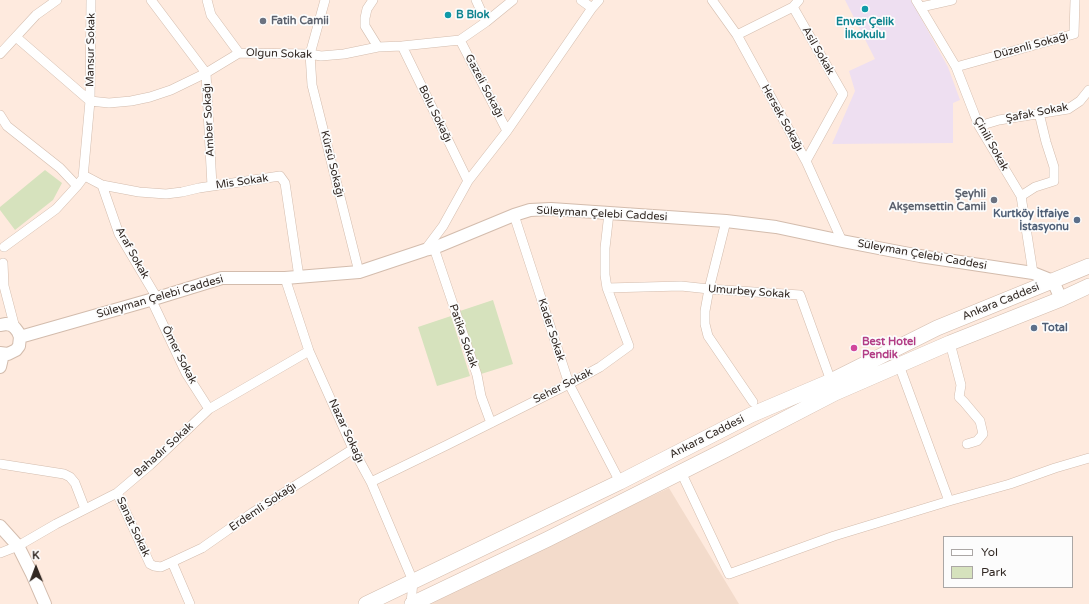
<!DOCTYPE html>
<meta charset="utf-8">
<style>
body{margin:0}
#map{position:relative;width:1089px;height:604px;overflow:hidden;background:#feeade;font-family:"Varela Round",sans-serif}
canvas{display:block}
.legend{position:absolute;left:943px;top:536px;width:130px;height:52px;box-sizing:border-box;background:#fcfcfc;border:1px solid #aba7a5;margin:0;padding:5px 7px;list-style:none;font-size:12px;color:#312823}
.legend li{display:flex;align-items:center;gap:8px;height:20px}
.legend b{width:20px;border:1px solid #aba7a5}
.north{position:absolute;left:16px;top:548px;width:40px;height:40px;-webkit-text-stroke:3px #fcfcfc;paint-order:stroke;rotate:359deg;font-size:11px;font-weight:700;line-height:16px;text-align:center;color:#312823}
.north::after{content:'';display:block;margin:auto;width:14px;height:18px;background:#312823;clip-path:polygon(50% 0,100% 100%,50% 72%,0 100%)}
</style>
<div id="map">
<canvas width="1089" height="604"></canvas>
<ul class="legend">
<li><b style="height:5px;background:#fff"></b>Yol</li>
<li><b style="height:11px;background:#d6e2bd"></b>Park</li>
</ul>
<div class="north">K</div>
</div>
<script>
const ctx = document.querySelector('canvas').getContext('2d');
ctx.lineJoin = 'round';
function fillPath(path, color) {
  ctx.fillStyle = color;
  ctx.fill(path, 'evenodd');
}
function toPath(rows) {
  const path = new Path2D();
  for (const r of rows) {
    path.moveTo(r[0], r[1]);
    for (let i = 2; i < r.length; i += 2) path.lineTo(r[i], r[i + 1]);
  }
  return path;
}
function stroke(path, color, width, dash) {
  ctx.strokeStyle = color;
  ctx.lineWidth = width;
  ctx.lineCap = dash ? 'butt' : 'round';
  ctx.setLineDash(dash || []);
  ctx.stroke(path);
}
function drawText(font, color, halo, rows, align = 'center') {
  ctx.font = font + ' "Varela Round",sans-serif';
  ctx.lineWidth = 3.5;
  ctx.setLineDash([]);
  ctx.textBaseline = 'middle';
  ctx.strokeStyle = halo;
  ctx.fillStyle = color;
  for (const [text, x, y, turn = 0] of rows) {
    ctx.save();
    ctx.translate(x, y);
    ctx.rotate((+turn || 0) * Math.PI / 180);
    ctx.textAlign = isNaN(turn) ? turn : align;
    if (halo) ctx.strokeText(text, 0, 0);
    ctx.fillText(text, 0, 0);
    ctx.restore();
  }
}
fillPath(toPath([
 [669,488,739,604,420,604]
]), '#f3dbcb');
fillPath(toPath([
 [845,0,911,0,948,67,960,100,953,103,953,143,832,144,855,91,849,71,875,59]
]), '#eedff1');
fillPath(toPath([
 [45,170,62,183,53,200,15,230,0,210,0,207],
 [493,300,513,364,481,374,460,311],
 [451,316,470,376,437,386,418,327]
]), '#d6e2bd');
const minor = toPath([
 [151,0,206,73,212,186],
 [207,0,211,15,239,53],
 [325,0,310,54,312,85,359,272],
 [373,0,367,9,365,18,365,26,378,47],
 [476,0,486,22],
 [581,0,592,8],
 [712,0,737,35,806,161,842,241],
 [916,0,956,67,979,126,1021,196,1033,273],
 [793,7,843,94,806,161],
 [921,7,952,0],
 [737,35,793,7,799,0],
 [16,37,90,101,109,103,131,101,150,97,171,90,206,73,239,53,310,54,321,56,344,54,378,47,402,46,460,40,486,22,513,0],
 [460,40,507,131],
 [402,46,468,181],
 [0,54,36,15,57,0],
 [956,67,1074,34,1075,0],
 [0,115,7,126,60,168,77,186],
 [979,126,999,120,1068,109,1080,101,1088,91,1089,90],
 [83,175,102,185,139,192,166,194,182,192,199,188,280,176,285,183,299,277],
 [102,185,119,234,157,298],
 [1021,196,1035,187,1054,181,1054,167,1046,142,1039,113],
 [514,215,569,384,620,482],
 [726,221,709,289,705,311,705,324,708,336,753,402],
 [4,247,56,209,77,186,83,178,90,101,91,0],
 [434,248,477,375,481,396,491,423],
 [425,250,443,226,468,181,507,131,592,8,599,0],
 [3,263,4,286,15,328],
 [285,278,309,351,353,449,371,482,413,581,411,604],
 [607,288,681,286,709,289,800,295,831,381],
 [151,299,186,373,209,409],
 [950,343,961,385,959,397,964,402,980,421,983,434,977,441,967,444],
 [899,365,949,501],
 [0,464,64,474,70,477,75,483,85,509],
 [681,472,729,574,834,536,949,501,1010,484,1055,468,1089,458],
 [371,482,447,445,569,384,600,367,629,346,607,288,605,275,605,248,609,213],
 [117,493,150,564,154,566,161,567,172,562,190,604],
 [0,553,18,546,56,524,117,493,150,465,209,409,309,351],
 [172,562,202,548,252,513,353,449]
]);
const tertiary = toPath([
 [0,325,6,324,11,325,15,328,18,332,20,337,19,346,16,350,8,354,0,353],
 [20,337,157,298,222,278,285,278,359,272,425,250,434,248,514,215,530,210,551,209,726,221,776,227,842,241,920,256,1033,273,1053,281,1061,299],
 [0,367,3,354],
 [0,526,18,546,32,574,45,604]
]);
const primary = toPath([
 [366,604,620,482,751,415,831,381,937,328,1089,266],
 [412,604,548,539,725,450,835,393,950,343,1061,299,1089,286]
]);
stroke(minor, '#d3bcad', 10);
stroke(tertiary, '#d3bcad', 14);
stroke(primary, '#d3bcad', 16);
stroke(minor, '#fff', 9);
stroke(tertiary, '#fff', 12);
stroke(primary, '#fff', 15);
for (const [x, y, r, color] of [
 [865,9,4,"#0f9aa8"],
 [448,15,4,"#0f9aa8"],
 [263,21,4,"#6b7280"],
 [994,200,4,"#6b7280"],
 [1077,220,4,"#5c6f8a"],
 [1034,328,4,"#5c6f8a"],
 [854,348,4,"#d1479c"]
]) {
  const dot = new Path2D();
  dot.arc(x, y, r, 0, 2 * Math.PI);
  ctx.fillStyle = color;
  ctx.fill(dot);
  stroke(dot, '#fcfcfc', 1.5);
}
drawText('bold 11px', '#0d838f', '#fcfcfc', [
 ["B Blok",456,15],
 ["Enver Çelik",865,22,"center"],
 ["İlkokulu",865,35,"center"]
], 'left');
drawText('bold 11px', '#5b616d', '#fcfcfc', [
 ["Fatih Camii",271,21],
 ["Şeyhli",986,194,"right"],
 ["Akşemsettin Camii",986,207,"right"]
], 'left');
drawText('11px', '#312823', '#fcfcfc', [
 ["Düzenli Sokağı",1031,46,-15],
 ["Mansur Sokak",91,50,-89],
 ["Asil Sokak",818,51,60],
 ["Olgun Sokak",279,54,2],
 ["Gazeli Sokağı",484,86,62],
 ["Şafak Sokak",1037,113,-11],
 ["Bolu Sokağı",435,114,64],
 ["Hersek Sokağı",782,118,61],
 ["Amber Sokağı",209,120,-93],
 ["Çinili Sokak",991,144,61],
 ["Kürsü Sokağı",332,164,76],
 ["Mis Sokak",242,182,-8],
 ["Süleyman Çelebi Caddesi",602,214,3],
 ["Araf Sokak",132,253,61],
 ["Süleyman Çelebi Caddesi",922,255,10],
 ["Umurbey Sokak",749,292,4],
 ["Süleyman Çelebi Caddesi",160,297,-16],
 ["Ankara Caddesi",1001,302,-22],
 ["Kader Sokak",551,330,72],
 ["Patika Sokak",463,336,71],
 ["Ömer Sokak",179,355,63],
 ["Seher Sokak",563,386,-27],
 ["Nazar Sokağı",346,431,65],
 ["Ankara Caddesi",707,437,-27],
 ["Bahadır Sokak",164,450,-42],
 ["Erdemli Sokağı",263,507,-34],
 ["Sanat Sokak",133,527,65]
]);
drawText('bold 11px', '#4e5e75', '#fcfcfc', [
 ["Kurtköy İtfaiye",1069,214],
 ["İstasyonu",1069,227],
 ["Total",1042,328,"left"]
], 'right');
drawText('bold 11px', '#b23c85', '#fcfcfc', [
 ["Best Hotel",862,342],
 ["Pendik",862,355]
], 'left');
</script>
